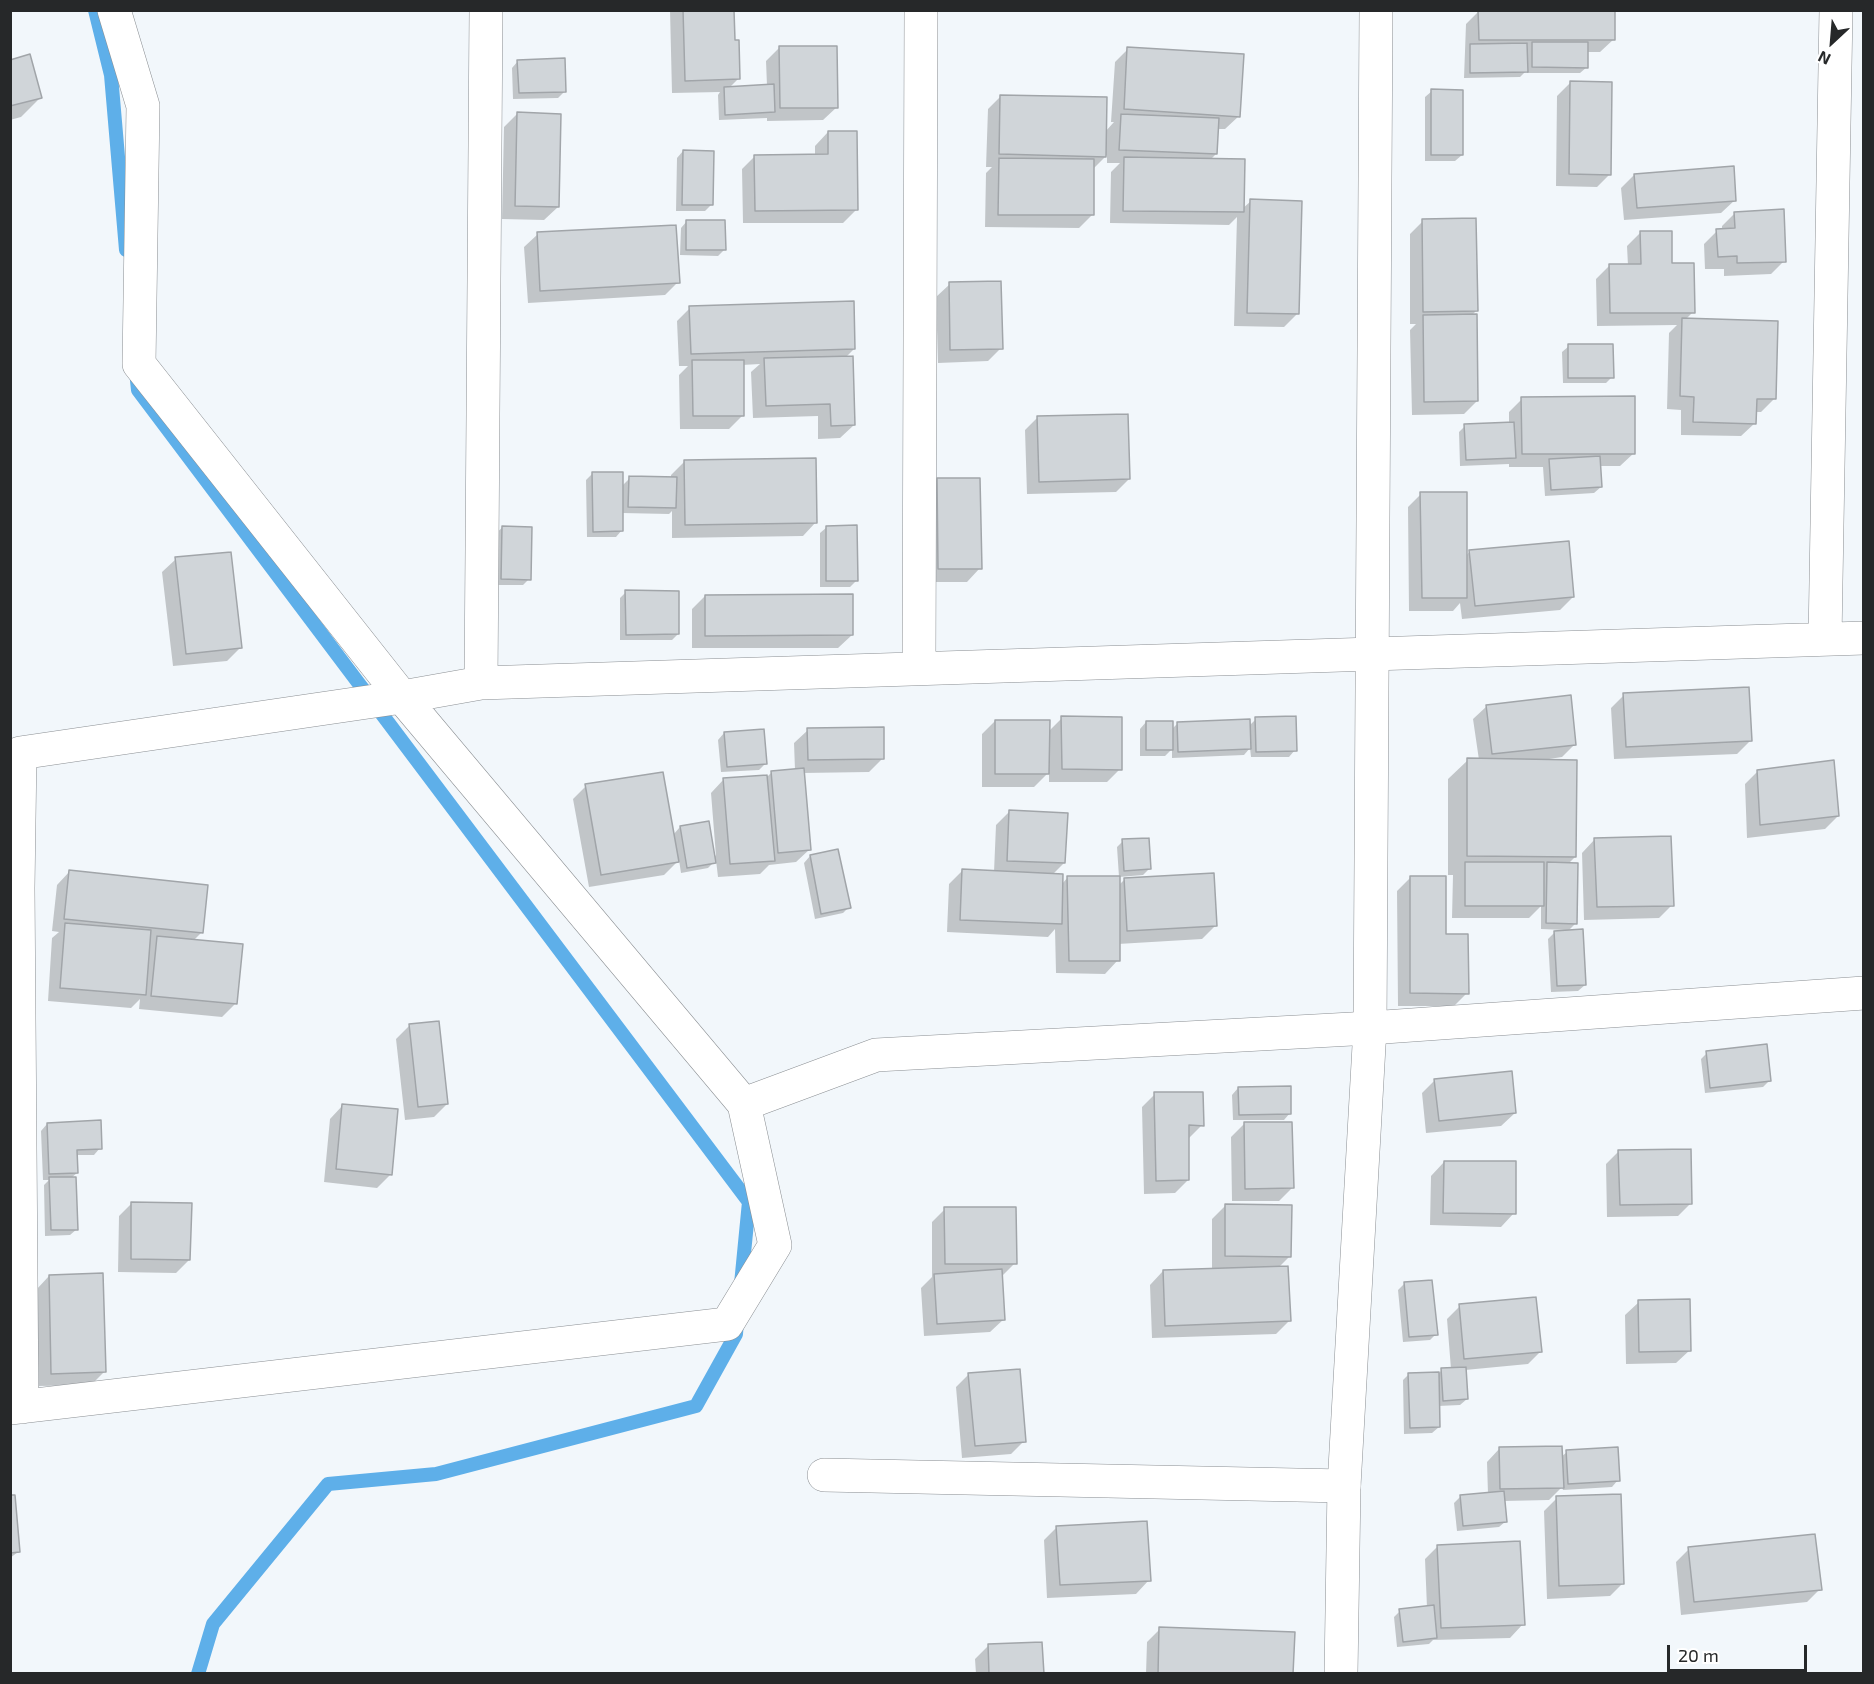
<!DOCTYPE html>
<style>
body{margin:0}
#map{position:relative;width:1874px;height:1684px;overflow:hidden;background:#f2f7fb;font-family:"Exo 2",sans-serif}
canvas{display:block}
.frame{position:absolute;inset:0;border:12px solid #262829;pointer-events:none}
.north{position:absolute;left:1802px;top:12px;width:60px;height:60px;-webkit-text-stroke:4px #fff;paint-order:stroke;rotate:206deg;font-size:16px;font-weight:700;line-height:24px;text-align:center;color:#262829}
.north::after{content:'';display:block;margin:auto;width:21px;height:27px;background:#262829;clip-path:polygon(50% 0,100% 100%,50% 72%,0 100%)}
.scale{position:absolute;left:1667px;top:1645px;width:140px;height:27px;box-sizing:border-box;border:3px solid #262829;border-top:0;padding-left:8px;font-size:18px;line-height:21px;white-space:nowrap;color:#262829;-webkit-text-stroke:4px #fff;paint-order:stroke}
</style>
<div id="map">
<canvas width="1874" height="1684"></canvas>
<div class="frame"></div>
<div class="north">N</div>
<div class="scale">20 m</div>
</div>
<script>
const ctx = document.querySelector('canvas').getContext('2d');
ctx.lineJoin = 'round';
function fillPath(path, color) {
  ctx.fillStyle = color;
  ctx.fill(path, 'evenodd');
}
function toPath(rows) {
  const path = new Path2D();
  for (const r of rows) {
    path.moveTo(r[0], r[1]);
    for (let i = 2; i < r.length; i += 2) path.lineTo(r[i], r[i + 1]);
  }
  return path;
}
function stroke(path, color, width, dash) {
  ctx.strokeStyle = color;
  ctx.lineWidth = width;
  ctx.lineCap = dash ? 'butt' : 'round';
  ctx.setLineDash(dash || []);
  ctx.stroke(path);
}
fillPath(toPath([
 [670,10,732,10,738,79,729,88,767,86,766,61,779,48,837,107,823,120,767,121,767,118,719,120,718,95,720,92,672,93],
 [1479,11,1614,39,1600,52,1587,52,1587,67,1580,73,1527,73,1527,70,1520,77,1464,78,1466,24],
 [1128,49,1239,116,1225,129,1217,129,1216,154,1210,160,1242,209,1251,201,1297,314,1284,327,1234,326,1237,217,1229,225,1110,223,1111,172,1120,163,1107,163,1107,155,1093,169,1092,215,1079,228,985,227,986,173,992,167,986,167,988,109,1001,96,1105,132,1114,122,1111,122,1115,62],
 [10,61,40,98,21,117,10,120],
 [518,61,565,91,558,98,513,99,512,68],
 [1570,83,1610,174,1597,187,1556,186,1557,96],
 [1432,91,1462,155,1455,161,1425,161,1425,97],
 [517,114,558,207,544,220,502,219,504,127],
 [828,132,856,210,843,223,743,223,742,169,755,156,815,156,815,146],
 [683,151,711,205,705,211,676,211,677,158],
 [1634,175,1735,200,1721,213,1624,220,1621,188],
 [1735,213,1784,261,1771,274,1724,276,1724,269,1705,269,1704,244,1717,231,1722,230,1722,226],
 [687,221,724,250,718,256,680,255,681,228],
 [1423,221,1476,311,1471,316,1477,401,1464,414,1412,415,1410,330,1416,324,1410,324,1410,234],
 [1640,233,1693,312,1685,320,1774,399,1761,412,1755,412,1755,423,1741,436,1681,435,1681,410,1667,409,1669,333,1677,325,1597,326,1596,279,1609,266,1628,266,1627,246],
 [538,234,678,282,665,295,528,303,524,247],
 [950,284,1001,348,988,361,938,363,936,297],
 [690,308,854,349,845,358,854,425,840,438,818,439,818,416,753,418,751,372,760,364,742,365,742,416,729,429,680,429,679,375,688,366,679,366,677,321],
 [1569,346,1612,377,1606,383,1563,383,1562,352],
 [1522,399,1634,453,1620,466,1599,466,1601,487,1594,493,1545,496,1543,467,1509,467,1509,464,1460,466,1459,432,1465,426,1509,424,1509,412],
 [1038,417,1129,479,1116,492,1027,494,1025,430],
 [1864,446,1864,503,1863,503,1862,448],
 [684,462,816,522,803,536,672,538,672,511,669,514,622,513,622,530,616,537,587,537,586,480,592,474,622,486,630,478,671,478,671,475],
 [937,479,980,568,967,582,926,582,924,493],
 [1421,494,1466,556,1470,551,1573,597,1560,610,1462,619,1460,603,1453,611,1409,611,1408,507],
 [503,527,529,579,523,585,495,585,496,533],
 [827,527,856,581,850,587,820,587,820,533],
 [176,559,240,648,227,661,173,666,162,572],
 [626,592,678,634,672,640,620,640,620,598],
 [705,596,852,635,838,648,692,648,692,609],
 [1624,695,1750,741,1737,754,1614,759,1611,708],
 [1487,706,1575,744,1562,757,1549,759,1575,857,1568,864,1575,924,1567,932,1585,985,1578,991,1551,992,1548,939,1555,932,1565,932,1565,930,1541,929,1541,906,1529,918,1452,918,1453,875,1448,875,1448,779,1468,760,1479,760,1473,719],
 [1062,718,1120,769,1107,782,1049,782,1049,772,1034,787,982,787,982,734,995,721,1048,732],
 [1256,719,1295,750,1289,757,1251,757,1250,748,1244,755,1172,758,1172,749,1165,756,1140,756,1140,729,1146,722,1172,729,1178,723,1249,726],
 [808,730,883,758,869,772,803,773,810,849,796,862,769,865,760,874,718,877,716,860,708,868,681,873,679,860,664,875,589,887,573,799,586,786,673,835,680,827,716,856,711,793,724,779,768,776,772,772,795,770,794,743],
 [724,733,765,764,759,770,721,772,718,740],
 [1758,771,1838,816,1825,829,1747,838,1745,784],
 [1009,812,1064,863,1052,875,1062,884,1068,877,1118,886,1125,879,1215,926,1202,939,1118,944,1118,960,1105,974,1056,973,1055,929,1048,937,947,932,949,884,962,871,994,872,996,825],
 [1595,839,1672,905,1659,918,1584,920,1582,853],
 [1123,841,1149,869,1143,875,1119,877,1117,847],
 [810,856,849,907,843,913,815,919,804,863],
 [70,871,201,933,193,941,235,1004,222,1017,139,1009,140,999,131,1008,48,1001,52,938,59,932,52,931,57,885],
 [1410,878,1445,936,1467,993,1454,1006,1398,1006,1397,891],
 [409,1026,447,1104,434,1117,405,1120,396,1039],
 [1707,1053,1769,1081,1763,1087,1705,1093,1701,1059],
 [1435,1080,1515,1113,1501,1126,1426,1133,1422,1093],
 [1238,1088,1290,1113,1284,1120,1233,1120,1232,1095],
 [1155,1094,1202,1125,1189,1138,1188,1180,1175,1193,1144,1194,1142,1107],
 [343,1105,391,1174,377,1188,324,1182,330,1119],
 [47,1124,100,1148,94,1155,76,1155,77,1173,71,1178,77,1229,70,1235,45,1236,44,1185,49,1180,43,1180,41,1131],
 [1244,1124,1292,1188,1279,1201,1232,1201,1231,1137],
 [1619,1151,1691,1203,1678,1216,1607,1217,1606,1164],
 [1444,1162,1514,1213,1501,1227,1430,1225,1431,1176],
 [132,1203,189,1260,176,1273,118,1272,119,1216],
 [1225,1206,1290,1256,1278,1268,1289,1321,1276,1334,1152,1338,1150,1285,1163,1271,1212,1270,1212,1219],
 [945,1209,1015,1263,1001,1277,1004,1319,990,1332,924,1336,921,1288,932,1277,932,1222],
 [49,1276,104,1372,91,1385,39,1386,36,1290],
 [1404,1284,1436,1334,1430,1340,1403,1342,1398,1290],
 [1639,1302,1690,1350,1676,1363,1626,1364,1625,1315],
 [1460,1306,1541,1351,1528,1364,1465,1370,1467,1399,1460,1405,1438,1406,1439,1427,1432,1433,1404,1434,1403,1380,1409,1374,1438,1374,1442,1370,1451,1369,1447,1319],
 [969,1374,1024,1441,1011,1454,962,1458,956,1387],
 [1500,1448,1561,1457,1567,1452,1618,1480,1612,1487,1563,1490,1562,1487,1549,1500,1504,1501,1506,1521,1499,1527,1457,1531,1454,1503,1460,1497,1488,1494,1487,1462],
 [10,1496,18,1552,10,1558],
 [1557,1498,1623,1583,1610,1596,1547,1599,1544,1511],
 [1057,1527,1149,1580,1136,1594,1047,1598,1044,1540],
 [1438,1546,1523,1624,1510,1638,1433,1640,1429,1644,1397,1647,1394,1617,1400,1611,1427,1608,1425,1559],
 [1689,1549,1820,1589,1807,1602,1681,1615,1676,1562],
 [1160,1629,1292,1674,1146,1674,1147,1642],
 [988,1646,1043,1674,976,1674,975,1659]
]), '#0003');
stroke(toPath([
 [95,10,111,75,126,250],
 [136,371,138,390,749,1202,741,1284],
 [198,1674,213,1624,328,1484,436,1474,696,1406,736,1334,737,1321]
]), '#5eafe9', 14);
const building = toPath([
 [683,10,734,10,735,40,739,40,740,79,685,81,683,10],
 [1478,10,1615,10,1615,40,1479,40,1478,10],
 [1532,42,1588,42,1588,68,1532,67,1532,42],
 [1527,43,1528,72,1470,73,1470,44,1527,43],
 [779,46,837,46,838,108,780,108,779,46],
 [1127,47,1244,54,1240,117,1124,109,1127,47],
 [30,54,42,98,10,106,10,60,30,54],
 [565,58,566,92,519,93,517,60,565,58],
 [1570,81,1612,82,1611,175,1569,174,1570,81],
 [774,84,775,112,725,115,724,87,774,84],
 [1431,89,1463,90,1463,155,1431,155,1431,89],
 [1000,95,1107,97,1106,157,999,154,1000,95],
 [517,112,561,114,559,207,515,206,517,112],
 [1121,114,1219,118,1217,154,1119,150,1121,114],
 [828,131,857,131,858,210,755,211,754,155,828,154,828,131],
 [683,150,714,151,713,205,682,205,683,150],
 [1124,157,1245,159,1244,212,1123,211,1124,157],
 [999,158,1094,159,1094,215,998,215,999,158],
 [1734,166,1736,201,1637,208,1634,174,1734,166],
 [1250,199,1302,201,1299,314,1247,313,1250,199],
 [1784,209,1786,262,1737,263,1737,256,1718,257,1716,229,1735,228,1734,212,1784,209],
 [1476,218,1478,311,1423,312,1422,219,1476,218],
 [686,220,725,220,726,250,686,250,686,220],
 [676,225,680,283,540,291,537,232,676,225],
 [1640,231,1672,231,1672,263,1694,263,1695,313,1610,313,1609,264,1641,264,1640,231],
 [1001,281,1003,349,950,350,949,282,1001,281],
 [854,301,855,349,691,354,689,306,854,301],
 [1477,314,1478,401,1424,402,1423,315,1477,314],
 [1682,318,1778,321,1776,399,1757,399,1756,424,1693,422,1694,397,1680,396,1682,318],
 [1568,344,1613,344,1614,378,1568,378,1568,344],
 [853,356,855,425,831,426,830,404,766,406,764,358,853,356],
 [692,360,744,360,744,416,693,416,692,360],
 [1635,396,1635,454,1522,454,1521,397,1635,396],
 [1128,414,1130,479,1039,482,1037,416,1128,414],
 [1514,422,1516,458,1466,460,1464,424,1514,422],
 [1600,456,1602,487,1551,490,1549,459,1600,456],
 [816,458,817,523,685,525,684,460,816,458],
 [592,472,623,472,623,531,593,532,592,472],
 [629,476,677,477,676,508,628,507,629,476],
 [937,478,980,478,982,569,938,569,937,478],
 [1420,492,1467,492,1467,598,1422,598,1420,492],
 [857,525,858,581,826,581,826,526,857,525],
 [502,526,532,527,531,580,501,579,502,526],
 [1569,541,1574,597,1475,606,1469,550,1569,541],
 [231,552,242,648,186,654,175,557,231,552],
 [625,590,679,591,679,634,626,635,625,590],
 [853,594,853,635,705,636,705,595,853,594],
 [1749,687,1752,741,1626,747,1623,693,1749,687],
 [1571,695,1576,745,1492,754,1486,705,1571,695],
 [1061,716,1122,717,1122,770,1062,769,1061,716],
 [1296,716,1297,751,1256,752,1255,717,1296,716],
 [1250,719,1251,749,1178,752,1177,722,1250,719],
 [995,720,1050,720,1049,774,995,774,995,720],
 [1146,721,1173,721,1173,750,1146,750,1146,721],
 [884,727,884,759,808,760,807,728,884,727],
 [764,729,767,764,727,767,724,732,764,729],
 [1467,758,1577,760,1576,857,1467,856,1467,758],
 [1834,760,1839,816,1760,825,1757,770,1834,760],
 [804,768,811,850,778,853,771,771,804,768],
 [663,772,679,862,601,875,585,784,663,772],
 [767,775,775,861,730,864,723,778,767,775],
 [1009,810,1068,813,1065,863,1007,861,1009,810],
 [709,821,716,863,687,868,680,826,709,821],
 [1671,836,1674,906,1597,907,1594,838,1671,836],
 [1149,838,1151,869,1124,871,1122,839,1149,838],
 [838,849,851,908,821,914,810,855,838,849],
 [1465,862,1544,862,1544,906,1465,906,1465,862],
 [1547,862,1578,863,1577,924,1546,923,1547,862],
 [962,869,1063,874,1062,924,960,920,962,869],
 [69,870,208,885,203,933,64,919,69,870],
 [1214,873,1217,926,1127,931,1124,878,1214,873],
 [1067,876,1120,876,1120,961,1069,961,1067,876],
 [1410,876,1446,876,1446,934,1468,934,1469,994,1410,993,1410,876],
 [65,923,151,930,146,995,60,988,65,923],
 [1583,929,1586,985,1557,986,1554,931,1583,929],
 [157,936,243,944,237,1004,151,996,157,936],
 [439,1021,448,1104,418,1107,409,1024,439,1021],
 [1767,1044,1771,1081,1710,1088,1706,1051,1767,1044],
 [1512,1071,1516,1113,1439,1121,1434,1079,1512,1071],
 [1291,1086,1291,1114,1239,1115,1238,1087,1291,1086],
 [1154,1092,1203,1092,1204,1126,1189,1125,1189,1180,1156,1181,1154,1092],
 [342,1104,398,1109,392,1175,336,1169,342,1104],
 [101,1120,102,1149,77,1150,78,1173,49,1174,47,1123,101,1120],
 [1244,1122,1292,1122,1294,1188,1245,1189,1244,1122],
 [1691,1149,1692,1204,1620,1205,1618,1150,1691,1149],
 [1444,1161,1516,1161,1516,1214,1443,1213,1444,1161],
 [49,1177,76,1177,78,1230,51,1230,49,1177],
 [131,1202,192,1203,190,1260,131,1259,131,1202],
 [1225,1204,1292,1205,1291,1257,1225,1256,1225,1204],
 [944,1207,1016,1207,1017,1264,945,1264,944,1207],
 [1288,1266,1291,1321,1165,1326,1163,1270,1288,1266],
 [1002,1269,1005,1320,937,1324,934,1274,1002,1269],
 [103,1273,106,1372,51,1374,49,1275,103,1273],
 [1432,1280,1438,1335,1409,1337,1404,1282,1432,1280],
 [1536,1297,1542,1352,1464,1359,1459,1304,1536,1297],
 [1690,1299,1691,1351,1639,1352,1638,1300,1690,1299],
 [1466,1367,1468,1399,1443,1401,1441,1368,1466,1367],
 [1020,1369,1026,1442,975,1446,968,1373,1020,1369],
 [1439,1372,1440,1427,1410,1428,1408,1373,1439,1372],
 [1562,1446,1564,1488,1500,1489,1499,1447,1562,1446],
 [1618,1447,1620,1481,1568,1484,1566,1450,1618,1447],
 [1504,1491,1507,1522,1463,1526,1460,1495,1504,1491],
 [1621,1494,1624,1584,1559,1586,1556,1496,1621,1494],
 [10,1495,15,1495,20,1552,10,1553,10,1495],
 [1147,1521,1151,1581,1060,1585,1056,1526,1147,1521],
 [1815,1534,1822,1590,1694,1602,1688,1547,1815,1534],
 [1520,1541,1525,1625,1441,1628,1437,1545,1520,1541],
 [1434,1605,1437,1638,1403,1642,1399,1609,1434,1605],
 [1159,1627,1295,1632,1293,1674,1158,1674,1159,1627],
 [1042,1642,1044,1674,989,1674,988,1644,1042,1642]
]);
fillPath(building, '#d0d5d9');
stroke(building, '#a1a5a9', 1.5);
const minor = toPath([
 [1825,639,1836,10],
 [919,668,921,10],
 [481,683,486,10],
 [744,1104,876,1055,1370,1028,1864,993],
 [22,1407,18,888,20,753,402,697,481,683,1864,638],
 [10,1408,727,1324,775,1245,744,1104,402,697,139,364,143,106,114,10],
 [824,1475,1344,1486]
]);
const tertiary = toPath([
 [1341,1674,1344,1486,1370,1028,1376,10]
]);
stroke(minor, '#8b8f93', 34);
stroke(tertiary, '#8b8f93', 34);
stroke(minor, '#fff', 33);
stroke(tertiary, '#fff', 33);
</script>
